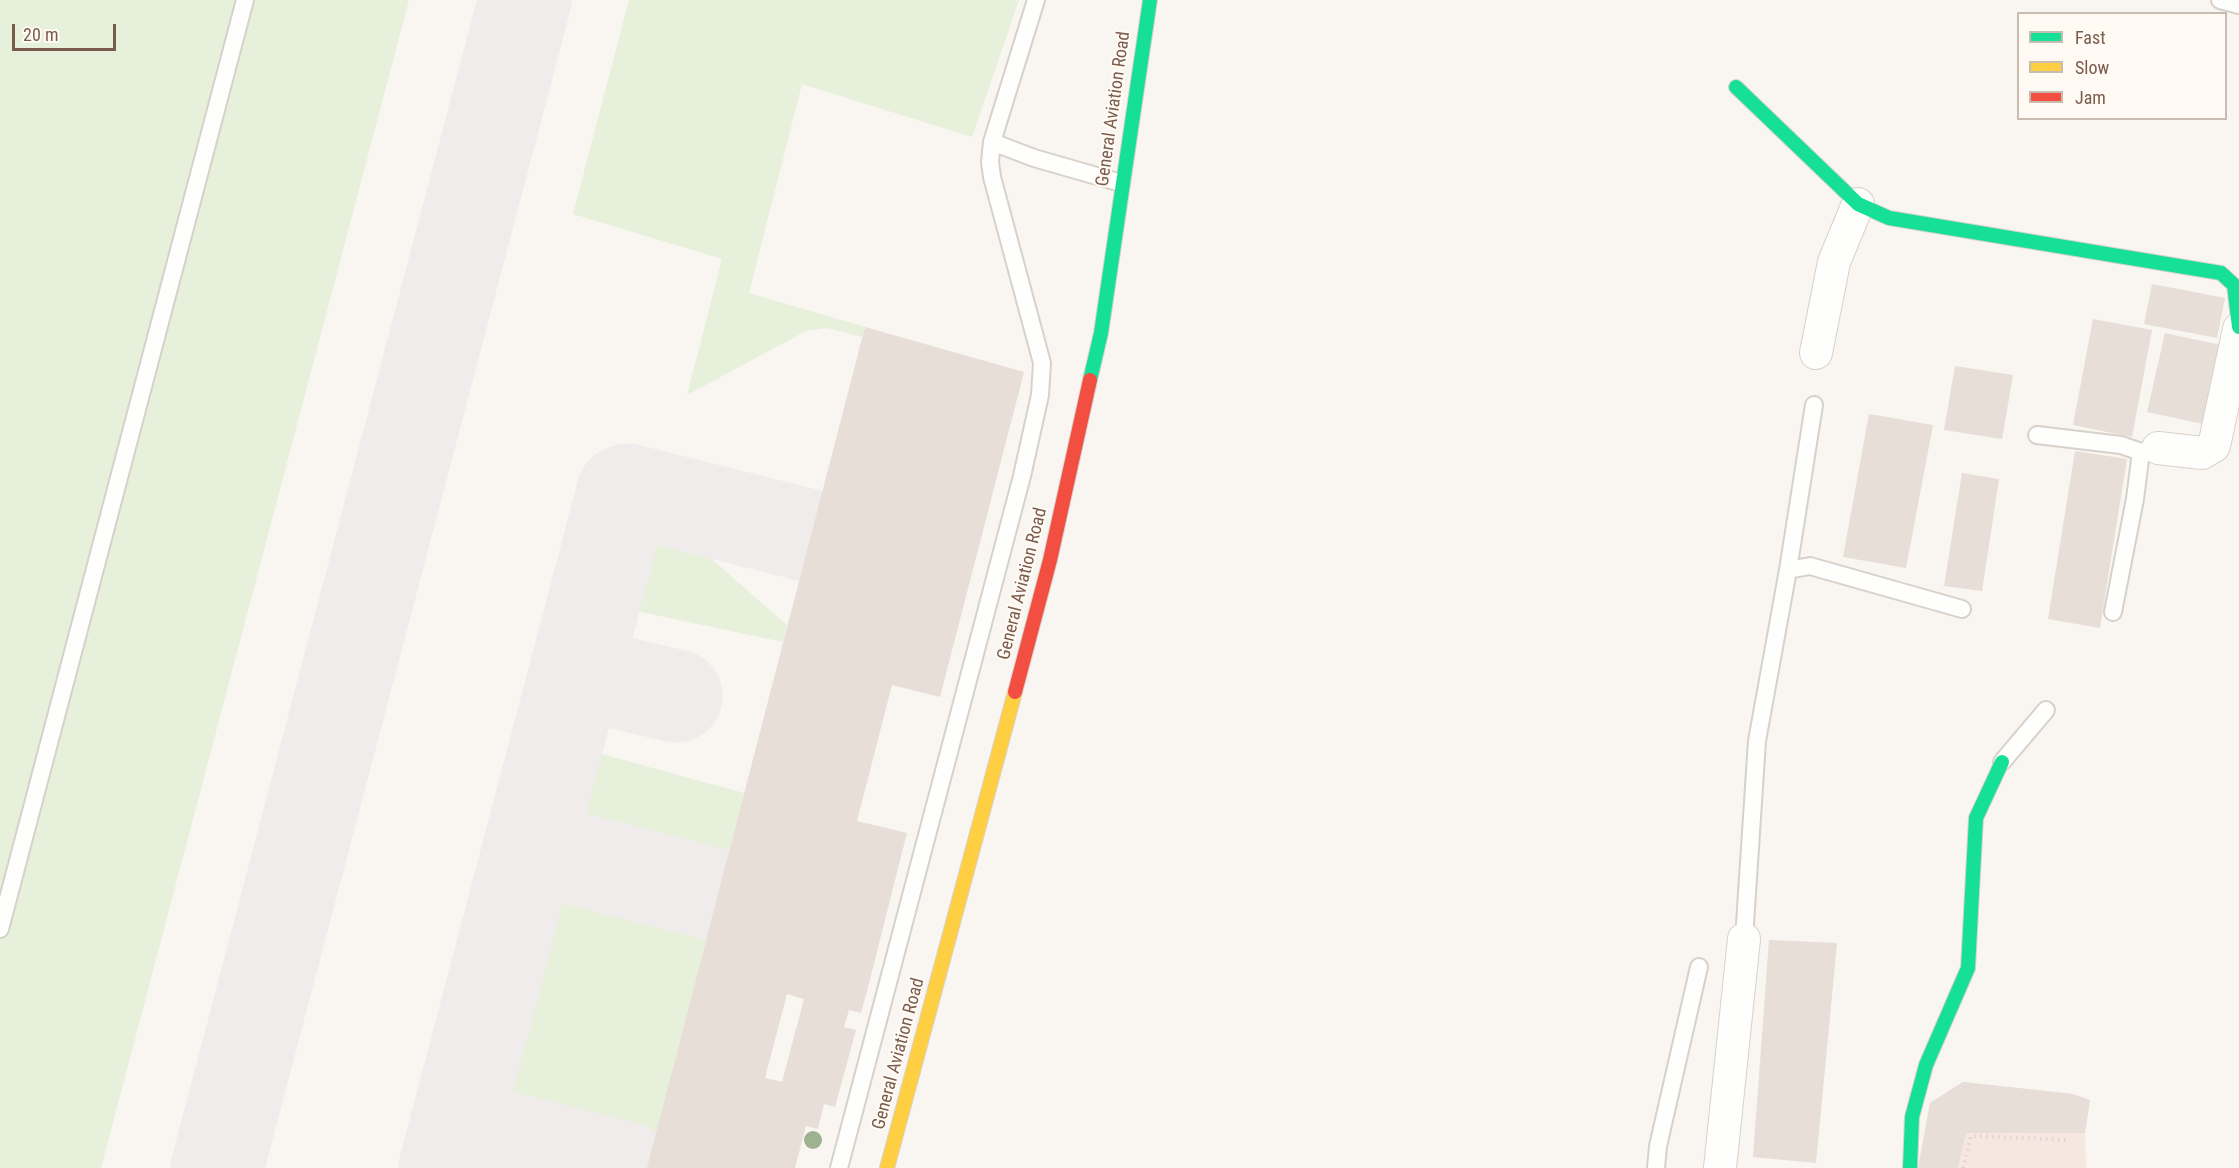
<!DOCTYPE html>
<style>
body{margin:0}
#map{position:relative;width:2239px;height:1168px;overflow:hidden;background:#f9f5f0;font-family:"Roboto Condensed",sans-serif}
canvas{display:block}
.legend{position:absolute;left:2017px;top:12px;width:210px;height:108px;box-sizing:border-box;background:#fffaf3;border:2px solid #cabbb1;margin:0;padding:8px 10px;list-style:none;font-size:18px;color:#7a5c4d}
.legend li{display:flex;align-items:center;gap:12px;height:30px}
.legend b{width:30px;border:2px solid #cabbb1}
.scale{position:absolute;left:12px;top:24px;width:104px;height:27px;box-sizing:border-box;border:3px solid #7a5c4d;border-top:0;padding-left:8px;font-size:18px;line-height:21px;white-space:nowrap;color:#7a5c4d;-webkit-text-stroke:4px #fffaf3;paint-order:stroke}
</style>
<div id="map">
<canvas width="2239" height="1168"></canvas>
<ul class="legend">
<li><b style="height:8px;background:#16e098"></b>Fast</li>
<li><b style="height:8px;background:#ffcf43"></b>Slow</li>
<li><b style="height:8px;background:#f24e42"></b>Jam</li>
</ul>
<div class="scale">20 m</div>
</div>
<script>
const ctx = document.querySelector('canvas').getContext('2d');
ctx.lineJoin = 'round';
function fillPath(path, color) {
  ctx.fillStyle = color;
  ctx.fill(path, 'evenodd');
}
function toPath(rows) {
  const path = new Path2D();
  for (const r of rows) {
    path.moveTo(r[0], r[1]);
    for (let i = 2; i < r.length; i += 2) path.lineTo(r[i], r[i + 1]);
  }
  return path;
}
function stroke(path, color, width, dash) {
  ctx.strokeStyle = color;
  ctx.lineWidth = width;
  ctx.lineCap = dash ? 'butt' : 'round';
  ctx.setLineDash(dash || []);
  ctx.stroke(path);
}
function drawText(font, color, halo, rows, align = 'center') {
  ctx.font = font + ' "Roboto Condensed",sans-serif';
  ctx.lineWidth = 4.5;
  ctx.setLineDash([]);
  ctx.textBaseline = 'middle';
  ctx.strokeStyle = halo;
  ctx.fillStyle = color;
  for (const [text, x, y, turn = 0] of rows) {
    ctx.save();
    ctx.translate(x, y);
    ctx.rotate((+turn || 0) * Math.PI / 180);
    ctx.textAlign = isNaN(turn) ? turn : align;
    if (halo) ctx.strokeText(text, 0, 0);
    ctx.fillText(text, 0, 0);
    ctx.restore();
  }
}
fillPath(toPath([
 [1963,1082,2073,1094,2090,1100,2085,1133,2086,1168,1918,1168,1930,1103]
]), '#f6e8e1');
fillPath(toPath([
 [0,0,409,0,101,1168,0,1168],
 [629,0,1019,0,972,137,802,84,749,293,865,327,862,337,827,328,806,331,687,395,722,259,573,214],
 [638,513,667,520,787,625,783,642,613,606],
 [576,747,744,793,722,880,583,845,571,838,557,817],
 [563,873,577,873,714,909,651,1154,605,1144,480,1111,537,894,548,880],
 [479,1149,547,1168,474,1168]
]), '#e7f0db');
stroke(toPath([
 [577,673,676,696],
 [530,847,717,895],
 [456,1125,625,1168],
 [217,1168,525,0],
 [445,1168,623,492,628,490,811,536]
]), '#f0ecec', 93);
fillPath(toPath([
 [2152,284,2225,298,2217,338,2144,324],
 [2093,319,2152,330,2132,437,2073,425],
 [865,327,1024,372,940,697,892,685,857,821,907,833,867,991,861,1013,849,1010,844,1027,856,1030,835,1107,824,1104,818,1129,806,1126,795,1168,647,1168],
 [787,994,804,999,782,1082,765,1078],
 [2165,333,2221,345,2203,424,2147,412],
 [1955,366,2013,375,2002,439,1944,430],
 [1869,414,1933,425,1906,568,1843,557],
 [2075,451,2127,459,2100,628,2048,619],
 [1962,473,1999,479,1982,591,1944,586],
 [1769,940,1837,943,1816,1163,1753,1157],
 [1963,1082,2073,1094,2090,1100,2085,1133,1966,1133,1958,1168,1918,1168,1930,1103]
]), '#e6ded7');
const lane = toPath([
 [2220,0,2239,5],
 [992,142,1034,158,1121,183],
 [2037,435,2121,445,2141,452,2150,450],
 [1788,570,1810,566,1962,609],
 [2113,612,2135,499,2141,452],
 [2002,762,2046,710],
 [0,929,245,0],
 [1744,939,1757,741,1788,570,1814,405],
 [839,1168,1022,476,1040,395,1042,363,992,177,990,162,992,142,1036,0],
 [1656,1168,1658,1146,1699,967]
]);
const street = toPath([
 [1816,353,1834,262,1858,204],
 [2158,448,2202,453,2214,446,2239,329],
 [1720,1168,1744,939]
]);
const fast = toPath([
 [1736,87,1858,204,1889,218,2221,273,2234,285,2239,327],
 [1090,380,1101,333,1150,0],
 [1910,1168,1912,1117,1926,1065,1968,968,1976,818,2002,762]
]);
const slow = toPath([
 [887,1168,1015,692]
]);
const jam = toPath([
 [1015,692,1050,560,1090,380]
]);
stroke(lane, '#d7d1cb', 20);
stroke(street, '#d7d1cb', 34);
stroke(fast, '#d9d2cb', 16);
stroke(slow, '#d9d2cb', 16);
stroke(jam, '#d9d2cb', 16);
stroke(toPath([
 [1963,1168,1971,1136,2070,1140]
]), '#dcd5d0', 4, [1.5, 4.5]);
stroke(lane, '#fefefd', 16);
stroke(street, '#fefefd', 32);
stroke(fast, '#16e098', 14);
stroke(slow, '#ffcf43', 14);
stroke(jam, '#f24e42', 14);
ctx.fillStyle = '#9eb190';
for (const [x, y] of [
 [813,1140]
]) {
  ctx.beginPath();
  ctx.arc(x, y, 9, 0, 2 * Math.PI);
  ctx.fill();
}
drawText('18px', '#7a5c4d', '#fffaf3', [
 ["General Aviation Road",1114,109,-82],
 ["General Aviation Road",1023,584,-76],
 ["General Aviation Road",899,1054,-75]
]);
</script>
